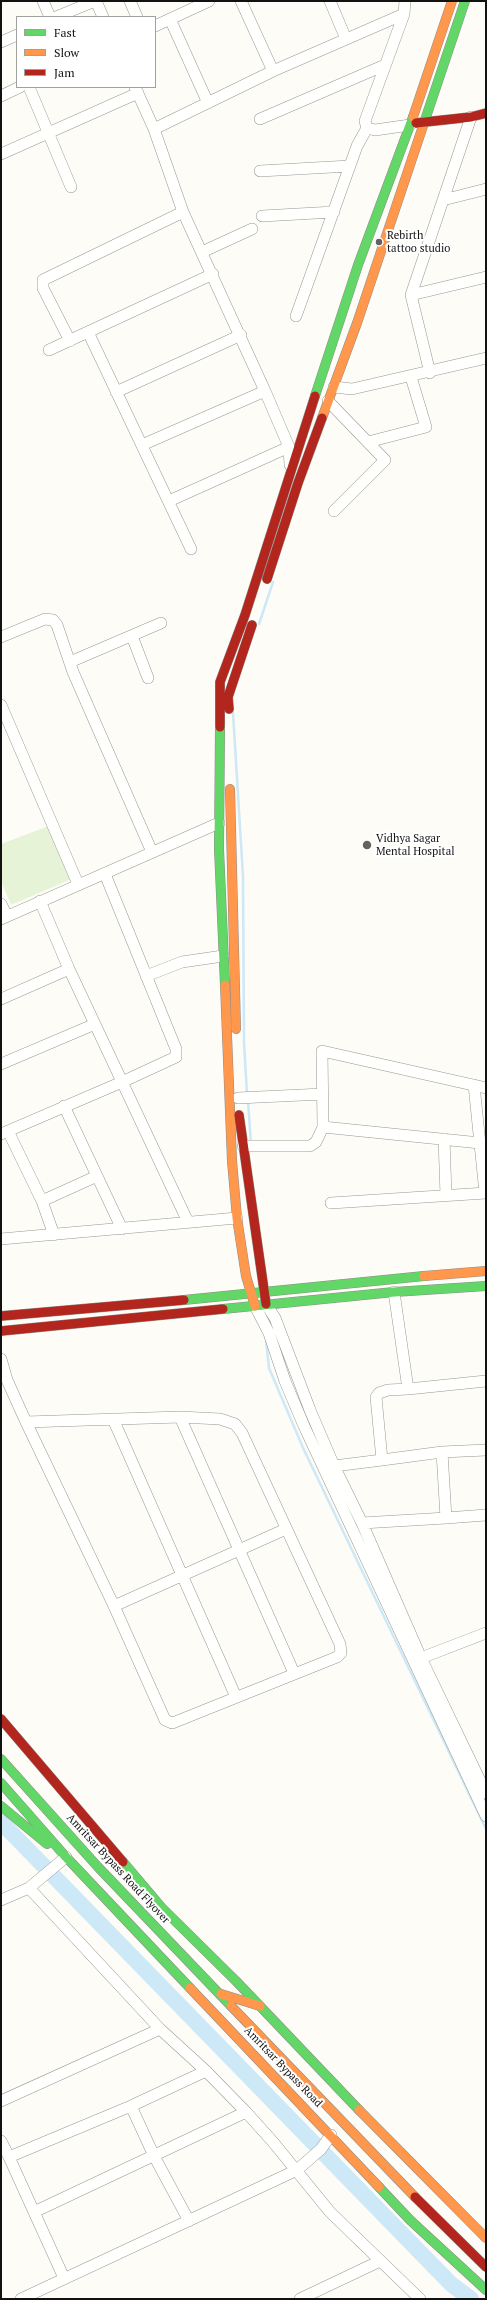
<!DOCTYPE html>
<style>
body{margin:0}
#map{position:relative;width:487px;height:2300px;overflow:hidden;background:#fdfcf7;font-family:"PT Serif",serif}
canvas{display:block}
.frame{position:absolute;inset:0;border:2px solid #111;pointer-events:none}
.legend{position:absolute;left:16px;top:16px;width:140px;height:72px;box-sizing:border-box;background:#fff;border:1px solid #a0a0a0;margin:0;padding:5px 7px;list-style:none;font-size:12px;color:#111}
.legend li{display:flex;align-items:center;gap:8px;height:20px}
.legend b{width:20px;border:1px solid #a0a0a0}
</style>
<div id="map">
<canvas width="487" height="2300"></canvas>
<div class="frame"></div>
<ul class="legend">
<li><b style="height:5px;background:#63d668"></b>Fast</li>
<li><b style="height:5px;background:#ff974d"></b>Slow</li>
<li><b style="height:5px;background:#b3261e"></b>Jam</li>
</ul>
</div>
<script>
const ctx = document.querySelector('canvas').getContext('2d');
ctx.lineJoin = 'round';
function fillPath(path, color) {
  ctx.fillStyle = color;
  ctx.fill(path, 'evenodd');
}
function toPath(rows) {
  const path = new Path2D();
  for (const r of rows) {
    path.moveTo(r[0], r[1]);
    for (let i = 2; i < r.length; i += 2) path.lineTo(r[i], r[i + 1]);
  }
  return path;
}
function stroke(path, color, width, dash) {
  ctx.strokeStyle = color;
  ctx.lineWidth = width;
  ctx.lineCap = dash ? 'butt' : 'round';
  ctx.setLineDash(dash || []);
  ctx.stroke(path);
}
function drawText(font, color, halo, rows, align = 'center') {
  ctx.font = font + ' "PT Serif",serif';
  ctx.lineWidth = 4;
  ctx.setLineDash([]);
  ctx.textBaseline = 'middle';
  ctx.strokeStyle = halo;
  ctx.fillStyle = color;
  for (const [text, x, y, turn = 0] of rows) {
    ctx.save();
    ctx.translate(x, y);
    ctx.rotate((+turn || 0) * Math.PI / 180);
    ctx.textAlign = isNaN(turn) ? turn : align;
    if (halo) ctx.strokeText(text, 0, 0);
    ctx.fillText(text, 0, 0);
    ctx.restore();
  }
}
fillPath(toPath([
 [54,824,76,877,11,905,1,881,1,844]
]), '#e7f3d7');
stroke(toPath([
 [259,624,273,582],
 [233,713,243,876,244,1043,247,1094],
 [248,1101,251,1144],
 [266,1340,269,1368,304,1450,486,1829]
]), '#cde8f7', 2.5);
stroke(toPath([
 [1,1822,451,2284,471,2299]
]), '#cde8f7', 16);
const street = toPath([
 [43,1,50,17],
 [96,1,103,17],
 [130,1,137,17],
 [241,1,273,71],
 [330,1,346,39],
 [405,1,404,14,365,121,367,128,375,130,410,125],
 [56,17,95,1],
 [170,19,208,103],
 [155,26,209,1],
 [1,42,17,35],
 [29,87,71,187],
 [135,87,154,129,183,212,265,391,289,447,290,465],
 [1,96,20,87],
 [260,119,385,65],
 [154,129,273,71,404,14],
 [1,154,138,93],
 [260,171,350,166],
 [443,200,486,189],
 [262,216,334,212],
 [202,252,252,229],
 [411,295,486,277],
 [296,316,357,146,367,128],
 [88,332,191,549],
 [70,341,43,288,43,280,183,212],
 [49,350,213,274],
 [430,373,411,295,471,117],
 [334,387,352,389,486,358],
 [116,392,241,335],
 [328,401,385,460,334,511],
 [368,442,426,427,411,377],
 [142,445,265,391],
 [169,501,289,447],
 [132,636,148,678],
 [1,637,45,619,53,620,57,625,73,672,152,852],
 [70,662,161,623],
 [1,705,78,884],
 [40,901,69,969,188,1222],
 [1,904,7,916],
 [1,919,219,823],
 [146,976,182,962,223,956],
 [1,999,69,969],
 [1,1064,95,1024],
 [474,1085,485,1193],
 [238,1098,323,1094],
 [64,1106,122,1229],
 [323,1127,480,1143],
 [8,1131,42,1201,54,1235],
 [1,1134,122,1082,176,1057,176,1049,105,874],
 [444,1139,446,1195],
 [243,1146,310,1146,316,1142,323,1127,322,1051,486,1088],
 [42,1201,97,1176],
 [331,1203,486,1193],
 [1,1239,237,1218],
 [394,1292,408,1389,486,1381],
 [266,1304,275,1318,310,1410,334,1466,362,1523,421,1658,486,1793],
 [255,1306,269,1333,285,1381,304,1426,486,1816],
 [1,1359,7,1380,26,1422,114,1606,165,1720,172,1723,175,1722,337,1657,341,1653,340,1644,242,1433,235,1424,220,1419,180,1417,26,1422],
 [180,1417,294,1673],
 [113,1419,236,1697],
 [382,1460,442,1452,486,1450],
 [334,1466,382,1460,376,1397,379,1393,388,1390,408,1389],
 [446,1518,486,1515],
 [362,1523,446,1518,442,1452],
 [114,1606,286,1529],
 [421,1658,486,1633],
 [29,1888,160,2029,206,2071,246,2112,273,2142,330,2212,420,2299],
 [1,1900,29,1888,66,1857],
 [1,2101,160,2029],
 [131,2106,154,2156,189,2221],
 [1,2141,9,2157],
 [34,2212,246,2112],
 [64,2278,9,2157,131,2106,206,2071],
 [21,2299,297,2170,321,2149,331,2135],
 [300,2299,380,2261]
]);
const fast = toPath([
 [424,123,465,1],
 [315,396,358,265,413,117],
 [220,727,219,849,225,985],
 [184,1300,424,1276],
 [223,1309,394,1292,486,1286],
 [1,1759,98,1867,231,2006],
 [1,1783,66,1857,190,1988],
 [1,1806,47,1844],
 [123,1862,162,1908,236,1981,359,2110],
 [379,2187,410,2220,486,2290]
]);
const slow = toPath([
 [413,117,452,1],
 [322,418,357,323,424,123],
 [230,789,236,1029],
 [225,985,232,1161,237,1218,246,1276,255,1306],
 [424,1276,486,1271],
 [190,1988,379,2187],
 [221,1994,260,2006],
 [231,2006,415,2197],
 [359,2110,486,2238]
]);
const jam = toPath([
 [416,123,471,117,486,113],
 [267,579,298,483,322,418],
 [229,709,228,697,252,625],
 [220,727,220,682,245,615,315,396],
 [239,1115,266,1304],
 [1,1316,184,1300],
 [1,1331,223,1309],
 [1,1719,123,1862],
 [415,2197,486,2267]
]);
stroke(street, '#979795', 12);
stroke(fast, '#8e8d8b', 10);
stroke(slow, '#8e8d8b', 10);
stroke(jam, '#8e8d8b', 10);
stroke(street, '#fffffe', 11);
stroke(fast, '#63d668', 9);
stroke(slow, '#ff974d', 9);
stroke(jam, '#b3261e', 9);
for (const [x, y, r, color] of [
 [379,242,4,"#646362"],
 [367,845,5,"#646362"]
]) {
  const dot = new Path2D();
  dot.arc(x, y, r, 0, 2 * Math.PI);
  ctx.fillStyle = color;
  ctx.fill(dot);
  stroke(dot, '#fff', 1.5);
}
drawText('11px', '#111', '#fff', [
 ["Rebirth",387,236],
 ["tattoo studio",387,249],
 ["Vidhya Sagar",376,839],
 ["Mental Hospital",376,852]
], 'left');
drawText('11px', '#111', '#fff', [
 ["Amritsar Bypass Road Flyover",118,1869,47],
 ["Amritsar Bypass Road",283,2067,46]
]);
</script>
